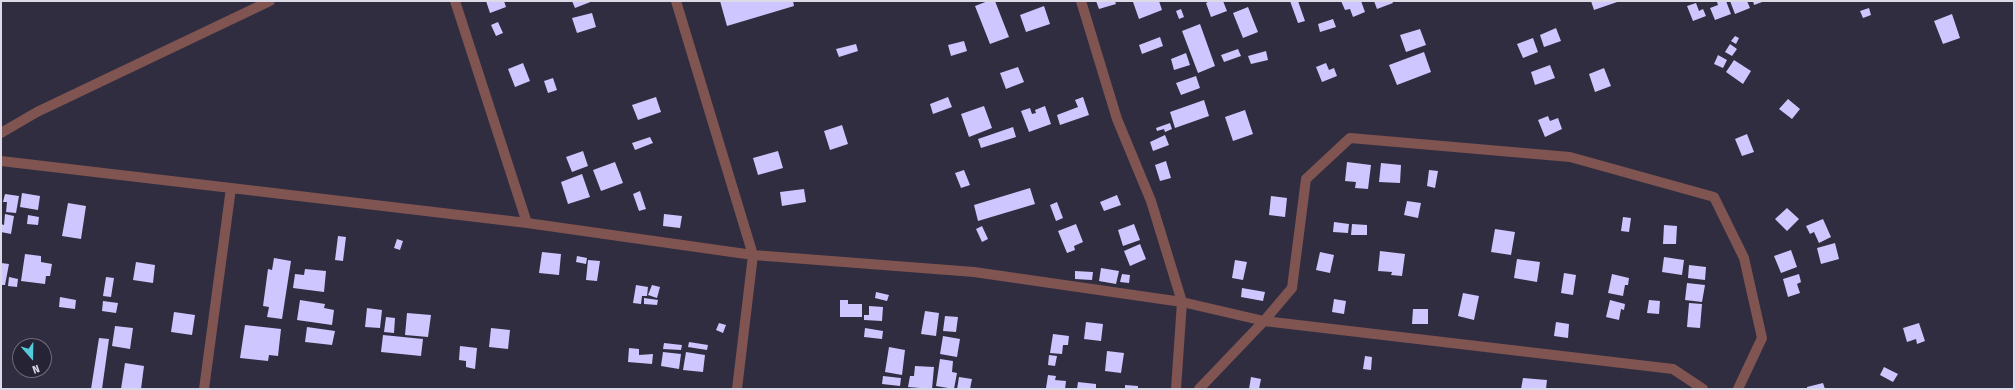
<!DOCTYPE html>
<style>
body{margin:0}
#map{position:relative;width:2015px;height:390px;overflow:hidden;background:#302d40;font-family:"Fira Sans Condensed",sans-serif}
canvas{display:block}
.frame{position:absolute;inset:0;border:2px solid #dbdae6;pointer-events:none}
.north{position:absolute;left:12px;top:338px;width:40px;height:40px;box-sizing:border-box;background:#262335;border:1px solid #6e6c7c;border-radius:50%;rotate:160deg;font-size:11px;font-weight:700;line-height:16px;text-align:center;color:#dbdae6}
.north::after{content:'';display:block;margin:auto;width:14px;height:18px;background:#54cadd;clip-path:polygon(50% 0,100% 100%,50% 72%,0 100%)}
</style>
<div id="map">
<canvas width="2015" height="390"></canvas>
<div class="frame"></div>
<div class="north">N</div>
</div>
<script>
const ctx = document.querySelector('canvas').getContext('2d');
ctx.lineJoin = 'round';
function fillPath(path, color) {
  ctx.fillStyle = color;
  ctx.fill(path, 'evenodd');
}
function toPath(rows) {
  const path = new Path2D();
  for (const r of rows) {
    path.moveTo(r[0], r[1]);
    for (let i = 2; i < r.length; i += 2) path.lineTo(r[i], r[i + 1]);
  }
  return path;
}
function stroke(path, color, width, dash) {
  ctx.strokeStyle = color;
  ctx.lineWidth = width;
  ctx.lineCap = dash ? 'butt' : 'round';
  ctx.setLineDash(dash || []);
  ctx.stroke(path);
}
fillPath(toPath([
 [486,1,504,1,506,7,490,13],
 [572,1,593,1,575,8],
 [720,1,793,1,794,6,727,26],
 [988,1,995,1,1009,37,990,44,975,6],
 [1096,1,1115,1,1116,4,1099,9],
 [1135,1,1159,1,1162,10,1139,19,1133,2],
 [1210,1,1223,1,1227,11,1211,17,1206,3],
 [1290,1,1298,1,1305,21,1298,23],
 [1341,1,1361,1,1365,12,1353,17,1350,9,1345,10],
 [1374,1,1392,1,1393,3,1377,9],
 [1591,1,1620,1,1594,10],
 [1726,1,1731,14,1715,20,1710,8,1718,5,1717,2],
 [1730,1,1747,1,1750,8,1735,14],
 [1753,1,1765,1,1754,5],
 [1696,3,1699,11,1703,9,1706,16,1693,21,1687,6],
 [1044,6,1050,24,1026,32,1020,15],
 [1248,7,1258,32,1243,38,1233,13],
 [1869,8,1871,15,1863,18,1860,11],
 [1181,9,1184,17,1179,19,1176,11],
 [592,13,596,27,577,33,572,18],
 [1952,14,1960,38,1943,44,1934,21],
 [1333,19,1336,27,1320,32,1318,24],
 [498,22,503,33,496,36,491,25],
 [1200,24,1215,66,1198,73,1182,31],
 [1556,28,1561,41,1544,47,1540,35],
 [1420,29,1426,45,1406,52,1400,35],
 [1735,36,1739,38,1736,44,1731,41],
 [1160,37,1163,46,1142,54,1139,45],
 [1533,38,1538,52,1523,58,1517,44],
 [964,41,967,51,951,56,948,45],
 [856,44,858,51,839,57,836,49],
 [1730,44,1737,49,1732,56,1725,52],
 [1238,49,1241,56,1224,62,1221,55],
 [1266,51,1268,60,1251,64,1248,56],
 [1424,52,1431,72,1397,85,1389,65],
 [1186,53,1190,65,1174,70,1171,59],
 [1718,55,1727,60,1723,68,1714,64],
 [1734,60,1751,71,1743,84,1726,72],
 [523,63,530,81,515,87,508,69],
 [1326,63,1329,70,1334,68,1337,76,1322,82,1316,67],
 [1550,65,1555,78,1535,85,1531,72],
 [1018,67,1024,82,1006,89,1000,73],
 [1604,68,1611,86,1595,92,1589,74],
 [1196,76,1200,88,1181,95,1176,83],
 [553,78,557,90,548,93,544,81],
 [656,97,661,112,638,120,632,105],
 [948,97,952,107,933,114,930,104],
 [1083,97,1089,115,1060,125,1057,115,1078,107,1075,100],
 [1788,99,1800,109,1792,119,1779,109],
 [1204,100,1209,116,1175,128,1170,112],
 [984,106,992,128,969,137,961,114],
 [1045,106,1051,124,1029,132,1021,111,1030,108,1032,114,1036,113,1035,110],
 [1245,110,1253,134,1233,141,1225,117],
 [1548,116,1550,121,1558,118,1562,129,1545,137,1538,120],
 [1170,123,1172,129,1165,132,1164,129,1157,131,1156,128],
 [842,125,848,144,830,150,824,131],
 [1013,127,1016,137,981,148,978,139],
 [1747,134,1754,152,1742,156,1735,139],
 [1165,135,1169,145,1153,151,1150,142],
 [650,137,653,143,635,150,632,143],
 [583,151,588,166,572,172,566,157],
 [778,151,783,168,758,175,753,158],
 [1166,161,1171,178,1160,181,1155,165],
 [615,162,623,183,601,191,593,170],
 [1347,162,1371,165,1368,189,1355,188,1356,182,1345,181],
 [1381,163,1401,165,1400,183,1379,182],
 [964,170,970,185,961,188,955,173],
 [1429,170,1438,171,1435,188,1427,186],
 [582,174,590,197,568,204,561,182],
 [1030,188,1035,204,978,221,974,205],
 [804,189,806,202,782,206,780,192],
 [640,191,646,209,639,211,633,194],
 [22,193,40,196,38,210,20,207],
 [5,194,19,196,16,213,6,212,7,202,3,202],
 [1117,195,1121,205,1104,211,1100,202],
 [1271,196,1287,198,1285,217,1269,215],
 [1407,201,1421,203,1418,218,1404,215],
 [1057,202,1063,218,1056,221,1050,205],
 [68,203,86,206,81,239,62,236],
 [1787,208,1799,219,1787,231,1775,219],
 [5,214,14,216,11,234,1,232,1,224,4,225],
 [664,214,682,216,680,228,663,226],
 [28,215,39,217,38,225,27,224],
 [1623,217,1631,218,1629,232,1621,231],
 [1823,219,1831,237,1819,243,1814,232,1810,234,1806,226],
 [1334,222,1349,224,1348,233,1333,232],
 [1076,224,1083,242,1074,246,1075,250,1067,253,1058,231],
 [1134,224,1140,240,1123,246,1118,230],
 [1352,224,1367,225,1367,235,1351,235],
 [1664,225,1677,226,1676,244,1663,244],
 [982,226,988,239,982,242,976,229],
 [1495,229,1515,232,1511,255,1491,252],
 [338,236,346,237,343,261,335,260],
 [397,239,403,241,400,250,394,248],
 [1835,243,1839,259,1821,264,1817,248],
 [1140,244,1146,259,1130,266,1124,251],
 [1791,250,1797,267,1781,273,1774,256],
 [1380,251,1405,254,1402,276,1391,275,1392,272,1378,271],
 [542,252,561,254,559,275,539,273],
 [1320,252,1334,255,1330,273,1316,270],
 [25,254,41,256,41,262,52,264,50,276,46,276,45,284,21,281],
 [577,256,587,258,586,264,576,262],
 [1664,257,1684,260,1682,275,1662,272],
 [274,258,291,261,282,319,267,317,269,307,263,306,268,269,272,270],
 [1517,259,1540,262,1537,282,1514,278],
 [588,260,600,261,597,281,586,280],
 [1235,260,1247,262,1243,280,1232,278],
 [136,262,155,265,153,283,133,280],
 [1,263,9,264,5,285,1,285],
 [1689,265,1706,267,1705,280,1688,278],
 [1101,268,1119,271,1116,284,1099,281],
 [305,269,326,271,324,292,293,288,295,274,304,275],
 [1075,271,1093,272,1092,280,1075,279],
 [1564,273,1576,275,1573,295,1561,293],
 [1122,274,1130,275,1129,283,1120,282],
 [1612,274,1629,278,1628,285,1625,285,1623,296,1608,293],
 [1799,274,1801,282,1797,284,1800,293,1788,297,1783,279],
 [9,277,18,279,17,287,8,286],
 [106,277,114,278,111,297,103,296],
 [1687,283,1705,285,1702,302,1685,300],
 [636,285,648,287,647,296,642,296,641,304,633,303],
 [652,285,660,287,657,298,648,295],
 [1242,288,1265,292,1263,301,1241,297],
 [876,292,889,295,887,301,875,298],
 [1463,293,1479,296,1474,320,1458,316],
 [60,297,76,300,75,309,59,307],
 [644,298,658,300,657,305,644,304],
 [1334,299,1346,301,1344,314,1332,312],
 [300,300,325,304,324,308,334,310,332,325,297,320],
 [840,300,848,300,848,304,862,304,862,317,840,317],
 [1610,300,1625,304,1624,310,1621,309,1619,320,1606,317],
 [1649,300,1660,301,1659,314,1647,313],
 [103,301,118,303,116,313,102,311],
 [1689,303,1702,304,1700,328,1687,327],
 [869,306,883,307,882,321,864,320,864,315,869,315],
 [367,308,382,310,380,328,365,327],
 [1413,309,1428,309,1428,324,1412,324],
 [925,311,939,313,936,336,921,334],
 [174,312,195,315,192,335,171,332],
 [407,313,431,315,428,337,405,335],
 [945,316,958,317,956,332,943,331],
 [386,317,395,318,394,333,384,332],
 [1086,322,1103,324,1101,341,1084,339],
 [1556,322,1569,324,1568,338,1554,336],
 [719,323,726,325,723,333,716,330],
 [1919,323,1925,341,1917,344,1916,339,1907,342,1903,328],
 [245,325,281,329,278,356,269,355,268,361,240,358],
 [115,326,133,328,130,349,112,346],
 [307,327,335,331,332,345,305,342],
 [491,328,510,330,508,349,489,347],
 [865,328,883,331,882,339,864,337],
 [1053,334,1069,336,1068,345,1063,345,1062,354,1050,353],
 [383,335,423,339,421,356,381,352],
 [943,336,960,339,957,357,940,354],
 [99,338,109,339,102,389,91,389],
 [689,342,708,345,707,350,688,347],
 [664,343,682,345,681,350,663,349],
 [460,346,477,348,475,369,466,367,466,361,459,360],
 [889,347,905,350,902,375,885,372],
 [629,348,639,349,639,355,653,354,652,364,628,362],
 [1107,351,1124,353,1121,373,1105,371],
 [663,352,681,354,679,369,661,366],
 [686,352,705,355,703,372,683,370],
 [1049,355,1057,356,1055,366,1048,365],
 [1365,356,1372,357,1371,370,1363,369],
 [940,359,953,361,952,372,957,373,954,389,936,386],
 [125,363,144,366,141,389,121,389],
 [915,366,934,367,932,389,908,387,910,376,914,376],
 [1884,367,1898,374,1893,382,1880,375],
 [1048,375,1056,376,1055,380,1066,381,1065,389,1046,388],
 [883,376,901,378,900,386,882,384],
 [959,377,972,379,970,389,957,389],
 [1251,377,1261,379,1259,389,1249,389],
 [1523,378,1547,380,1546,389,1521,389],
 [1078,382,1096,384,1096,389,1077,389],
 [1823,383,1825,389,1807,389,1807,387],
 [1125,385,1138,386,1138,389,1125,389]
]), '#cec6fe');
stroke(toPath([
 [455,1,527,223],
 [676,1,753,255,737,389],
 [1081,1,1117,119,1151,201,1182,302,1176,389],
 [1,133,37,112,270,1],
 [1,161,231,188,204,389],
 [231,188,527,223,753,255,974,272,1182,302,1264,321,1673,369,1703,389],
 [1199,389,1264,321,1292,288,1306,179,1350,138,1570,157,1714,197,1744,258,1762,338,1738,389]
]), '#7f5451', 10);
</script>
